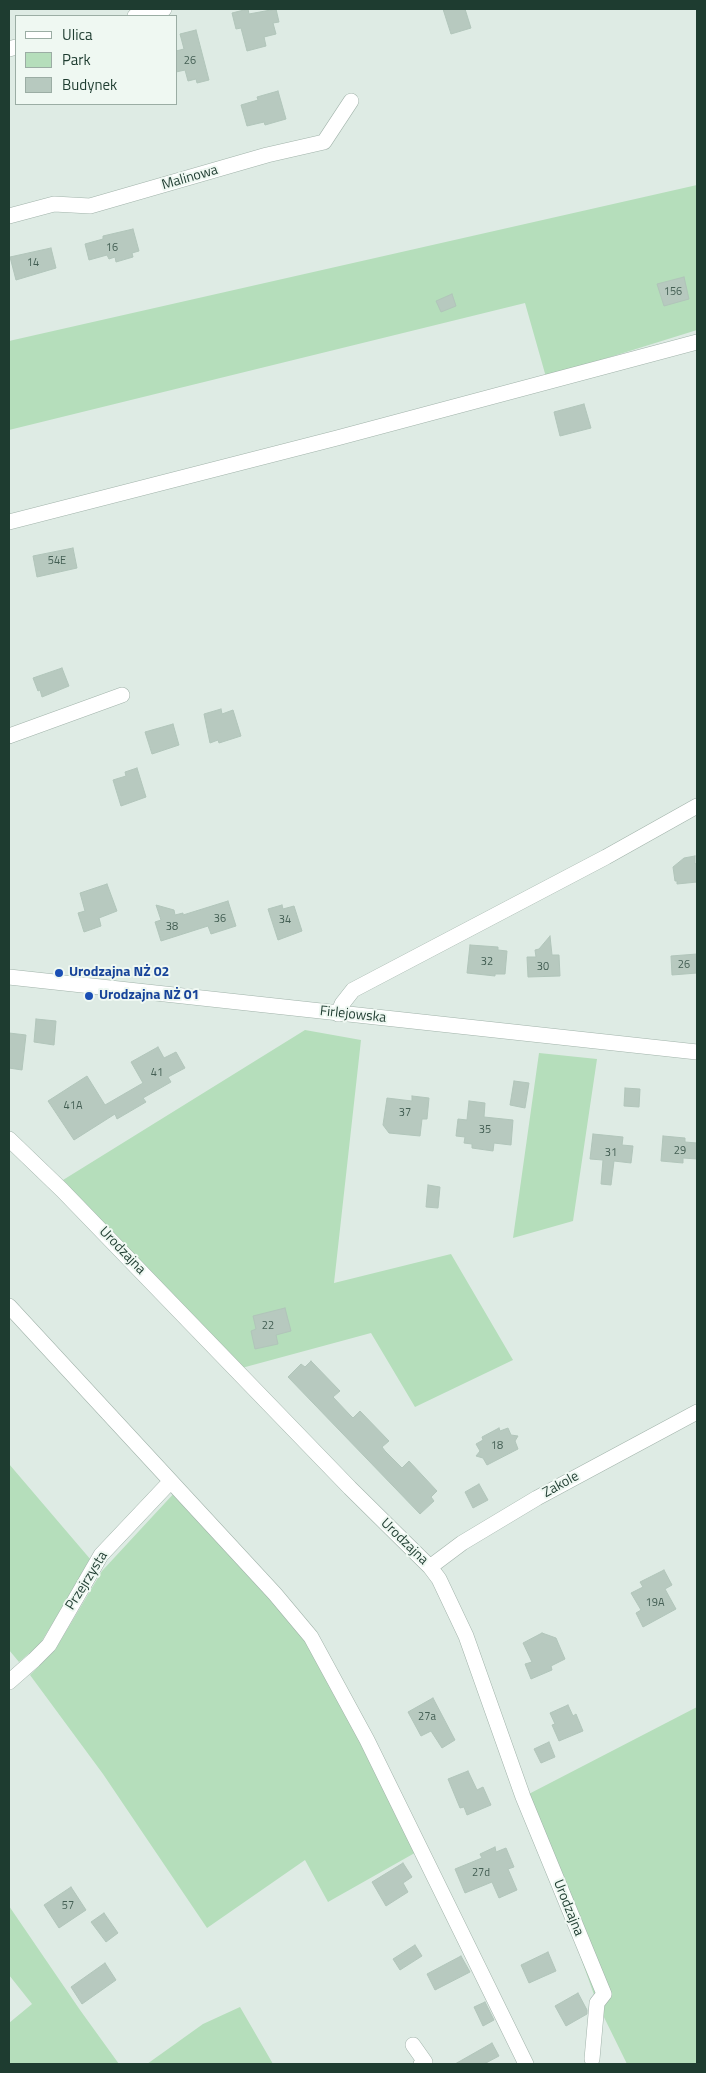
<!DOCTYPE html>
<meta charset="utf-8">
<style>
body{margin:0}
#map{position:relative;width:706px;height:2073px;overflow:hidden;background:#deebe4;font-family:"Titillium Web",sans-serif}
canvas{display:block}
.frame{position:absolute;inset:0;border:10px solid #1e3c30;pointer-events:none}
.legend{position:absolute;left:15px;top:15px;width:162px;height:90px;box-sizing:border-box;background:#eff8f2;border:1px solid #9bada4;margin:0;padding:6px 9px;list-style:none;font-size:15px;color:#1e3c30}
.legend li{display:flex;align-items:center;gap:10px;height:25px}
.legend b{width:25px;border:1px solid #9bada4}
</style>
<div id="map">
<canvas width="706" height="2073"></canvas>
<div class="frame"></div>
<ul class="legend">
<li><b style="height:6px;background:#fff"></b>Ulica</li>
<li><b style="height:14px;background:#b5debb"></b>Park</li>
<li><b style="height:14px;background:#b7c9bf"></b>Budynek</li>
</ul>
</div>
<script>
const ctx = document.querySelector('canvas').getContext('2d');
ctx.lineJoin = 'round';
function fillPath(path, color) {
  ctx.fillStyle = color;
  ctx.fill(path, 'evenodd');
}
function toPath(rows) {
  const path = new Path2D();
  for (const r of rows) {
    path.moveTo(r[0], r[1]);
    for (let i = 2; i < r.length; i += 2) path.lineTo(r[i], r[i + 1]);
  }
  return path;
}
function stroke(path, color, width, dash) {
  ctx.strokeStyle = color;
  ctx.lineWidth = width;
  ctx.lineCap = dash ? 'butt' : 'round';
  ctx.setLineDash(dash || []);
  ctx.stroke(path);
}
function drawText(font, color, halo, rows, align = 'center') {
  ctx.font = font + ' "Titillium Web",sans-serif';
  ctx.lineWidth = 4;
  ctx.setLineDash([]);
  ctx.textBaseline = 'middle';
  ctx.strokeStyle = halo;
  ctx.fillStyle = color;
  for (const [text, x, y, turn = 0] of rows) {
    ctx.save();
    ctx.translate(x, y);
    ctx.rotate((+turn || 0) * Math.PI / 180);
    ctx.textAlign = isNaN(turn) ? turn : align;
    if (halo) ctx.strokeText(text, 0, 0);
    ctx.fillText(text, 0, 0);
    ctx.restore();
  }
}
fillPath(toPath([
 [697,185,697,330,546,377,525,303,9,430,9,341],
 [305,1030,361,1040,334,1283,451,1254,513,1360,415,1407,371,1333,238,1369,63,1180],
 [539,1053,597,1059,573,1221,513,1238],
 [9,1464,91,1560,40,1644,19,1662,9,1650],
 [177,1490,311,1637,420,1850,328,1902,305,1860,207,1928,103,1774,30,1675,55,1650,102,1571],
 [697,1707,697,2064,627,2064,597,2003,523,1797],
 [9,1906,80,2010,119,2064,9,2064,9,2023,32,2004,9,1975],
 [240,2007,273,2064,147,2064,203,2024]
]), '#b5debb');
const building = toPath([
 [248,9,249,14,276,9,279,22,273,23,276,34,264,37,266,46,247,51,241,28,236,29,232,13,248,9],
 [443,9,465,9,471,28,451,34,443,9],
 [196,30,209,80,197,83,196,79,188,81,185,70,176,72,176,51,184,49,180,34,196,30],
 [278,91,286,119,265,125,264,122,247,126,241,105,258,100,257,97,278,91],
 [133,229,139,251,132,253,133,257,116,262,115,257,109,259,107,255,89,260,85,244,103,239,103,236,133,229],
 [51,248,56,268,16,280,10,257,51,248],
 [684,277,689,299,664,306,657,284,684,277],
 [452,294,456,306,441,312,436,301,452,294],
 [584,404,591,428,560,436,554,412,584,404],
 [73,548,77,568,37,577,33,556,73,548],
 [62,668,69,686,42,697,40,690,38,691,33,678,62,668],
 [221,709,222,714,233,710,241,736,219,743,218,740,210,743,204,714,221,709],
 [173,724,179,745,152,754,145,732,173,724],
 [137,768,146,797,121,806,113,780,126,776,125,772,137,768],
 [695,856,695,864,697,863,697,882,677,884,677,881,675,881,673,867,684,858,695,856],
 [107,884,117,911,99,918,101,926,84,932,78,913,85,911,80,893,107,884],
 [228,901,236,926,211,934,208,926,161,941,155,922,161,920,156,905,174,910,175,915,183,913,183,915,228,901],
 [282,905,283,909,294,906,302,931,278,940,268,909,282,905],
 [550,936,552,955,559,955,560,976,528,977,527,957,536,957,535,950,539,949,550,936],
 [470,945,498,947,498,950,507,951,505,974,495,974,495,976,467,973,470,945],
 [697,954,697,973,672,975,671,956,697,954],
 [36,1019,56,1021,54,1045,34,1042,36,1019],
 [9,1033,26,1035,22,1070,9,1068,9,1033],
 [158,1047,164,1058,176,1052,185,1068,168,1077,171,1082,143,1098,146,1102,117,1119,115,1114,74,1140,48,1101,87,1076,105,1105,143,1083,131,1062,158,1047],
 [514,1081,529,1083,525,1108,510,1105,514,1081],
 [625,1088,640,1089,639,1107,624,1106,625,1088],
 [412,1096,429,1098,427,1119,422,1119,420,1136,389,1133,383,1125,387,1098,412,1101,412,1096],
 [469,1101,485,1103,484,1117,513,1120,511,1145,494,1143,493,1151,472,1148,472,1144,464,1143,465,1137,456,1136,458,1119,467,1120,469,1101],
 [593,1134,623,1137,622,1145,633,1146,631,1163,614,1161,611,1185,601,1184,603,1160,590,1159,593,1134],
 [663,1136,685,1138,685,1142,697,1143,697,1159,683,1158,683,1163,661,1161,663,1136],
 [428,1185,440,1187,438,1208,426,1207,428,1185],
 [285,1308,291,1331,276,1335,278,1344,255,1349,251,1331,256,1329,253,1316,285,1308],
 [311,1361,340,1391,333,1397,350,1415,353,1418,360,1411,389,1441,382,1447,385,1451,402,1468,409,1461,437,1491,431,1497,434,1501,420,1514,288,1377,301,1364,305,1367,311,1361],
 [499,1428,500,1431,508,1428,511,1435,518,1436,515,1441,518,1449,487,1465,483,1458,476,1456,480,1451,476,1444,483,1440,482,1437,499,1428],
 [479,1484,488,1500,473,1508,465,1492,479,1484],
 [664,1570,672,1585,665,1589,676,1609,643,1627,636,1613,641,1610,631,1593,643,1587,640,1582,664,1570],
 [542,1633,556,1638,565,1659,551,1666,552,1670,531,1679,525,1664,532,1662,523,1643,542,1633],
 [433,1698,455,1740,442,1748,431,1731,421,1736,408,1712,433,1698],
 [568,1705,573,1716,576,1714,583,1731,559,1741,552,1725,555,1724,550,1713,568,1705],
 [549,1742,555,1757,541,1763,534,1749,549,1742],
 [468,1771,477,1790,483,1787,491,1805,467,1815,464,1807,460,1808,448,1779,468,1771],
 [495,1847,496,1852,506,1848,514,1867,508,1869,517,1890,499,1898,492,1882,465,1893,455,1869,482,1858,480,1854,495,1847],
 [403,1863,412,1877,403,1883,408,1892,386,1906,372,1882,403,1863],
 [71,1887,86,1910,59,1928,44,1905,71,1887],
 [104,1913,118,1933,106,1942,91,1922,104,1913],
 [415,1945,422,1956,400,1970,393,1959,415,1945],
 [548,1952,556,1971,529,1983,521,1965,548,1952],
 [461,1956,470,1972,435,1990,427,1974,461,1956],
 [105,1963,116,1980,82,2004,71,1987,105,1963],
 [578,1993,587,2010,587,2014,566,2026,555,2006,578,1993],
 [485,2002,494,2020,483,2026,474,2007,485,2002],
 [492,2043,499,2056,484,2064,455,2064,492,2043]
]);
fillPath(building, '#b7c9bf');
stroke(building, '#b1c5ba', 1);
const minor = toPath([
 [135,16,164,9],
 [9,49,16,47],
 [9,216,54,204,90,206,267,155,324,142,351,101],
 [9,522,337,438,697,342],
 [9,736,122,695],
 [9,977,697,1052],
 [338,1014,342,1004,353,990,606,857,697,806],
 [9,1139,62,1190,350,1488,430,1567,439,1579,466,1636,523,1797,604,1994,597,2003,592,2059],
 [9,1306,275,1594,311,1637,367,1740,526,2064],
 [430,1567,462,1543,537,1498,697,1412],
 [9,1682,34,1660,49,1645,101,1555,170,1482],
 [413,2045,425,2062,421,2064]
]);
stroke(minor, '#a1b3aa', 16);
stroke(minor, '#fff', 15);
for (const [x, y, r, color] of [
 [59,973,5,"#1a4fb4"],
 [89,996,5,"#1a4fb4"]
]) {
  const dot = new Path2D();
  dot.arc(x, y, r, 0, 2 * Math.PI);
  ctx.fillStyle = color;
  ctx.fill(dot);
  stroke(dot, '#eff8f2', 2);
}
drawText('11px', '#445f54', null, [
 ["26",190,61],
 ["16",112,248],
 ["14",33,263],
 ["156",673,292],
 ["54E",57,561],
 ["36",220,919],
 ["34",285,920],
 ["38",172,927],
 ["32",487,962],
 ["26",684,965],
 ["30",543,967],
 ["41",157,1073],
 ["41A",73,1106],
 ["37",405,1113],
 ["35",485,1130],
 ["29",680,1151],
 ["31",611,1153],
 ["22",268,1326],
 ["18",497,1446],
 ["19A",655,1603],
 ["27a",427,1717],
 ["27d",481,1873],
 ["57",68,1906]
]);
drawText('14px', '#1e3c30', '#eff8f2', [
 ["Malinowa",190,178,-16],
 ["Firlejowska",353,1015,6],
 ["Urodzajna",122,1251,46],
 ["Zakole",561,1485,-29],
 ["Urodzajna",404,1542,44],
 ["Przejrzysta",87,1581,-58],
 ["Urodzajna",568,1908,68]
]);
drawText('bold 14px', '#164399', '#eff8f2', [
 ["Urodzajna NŻ 02",69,973],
 ["Urodzajna NŻ 01",99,996]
], 'left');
</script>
